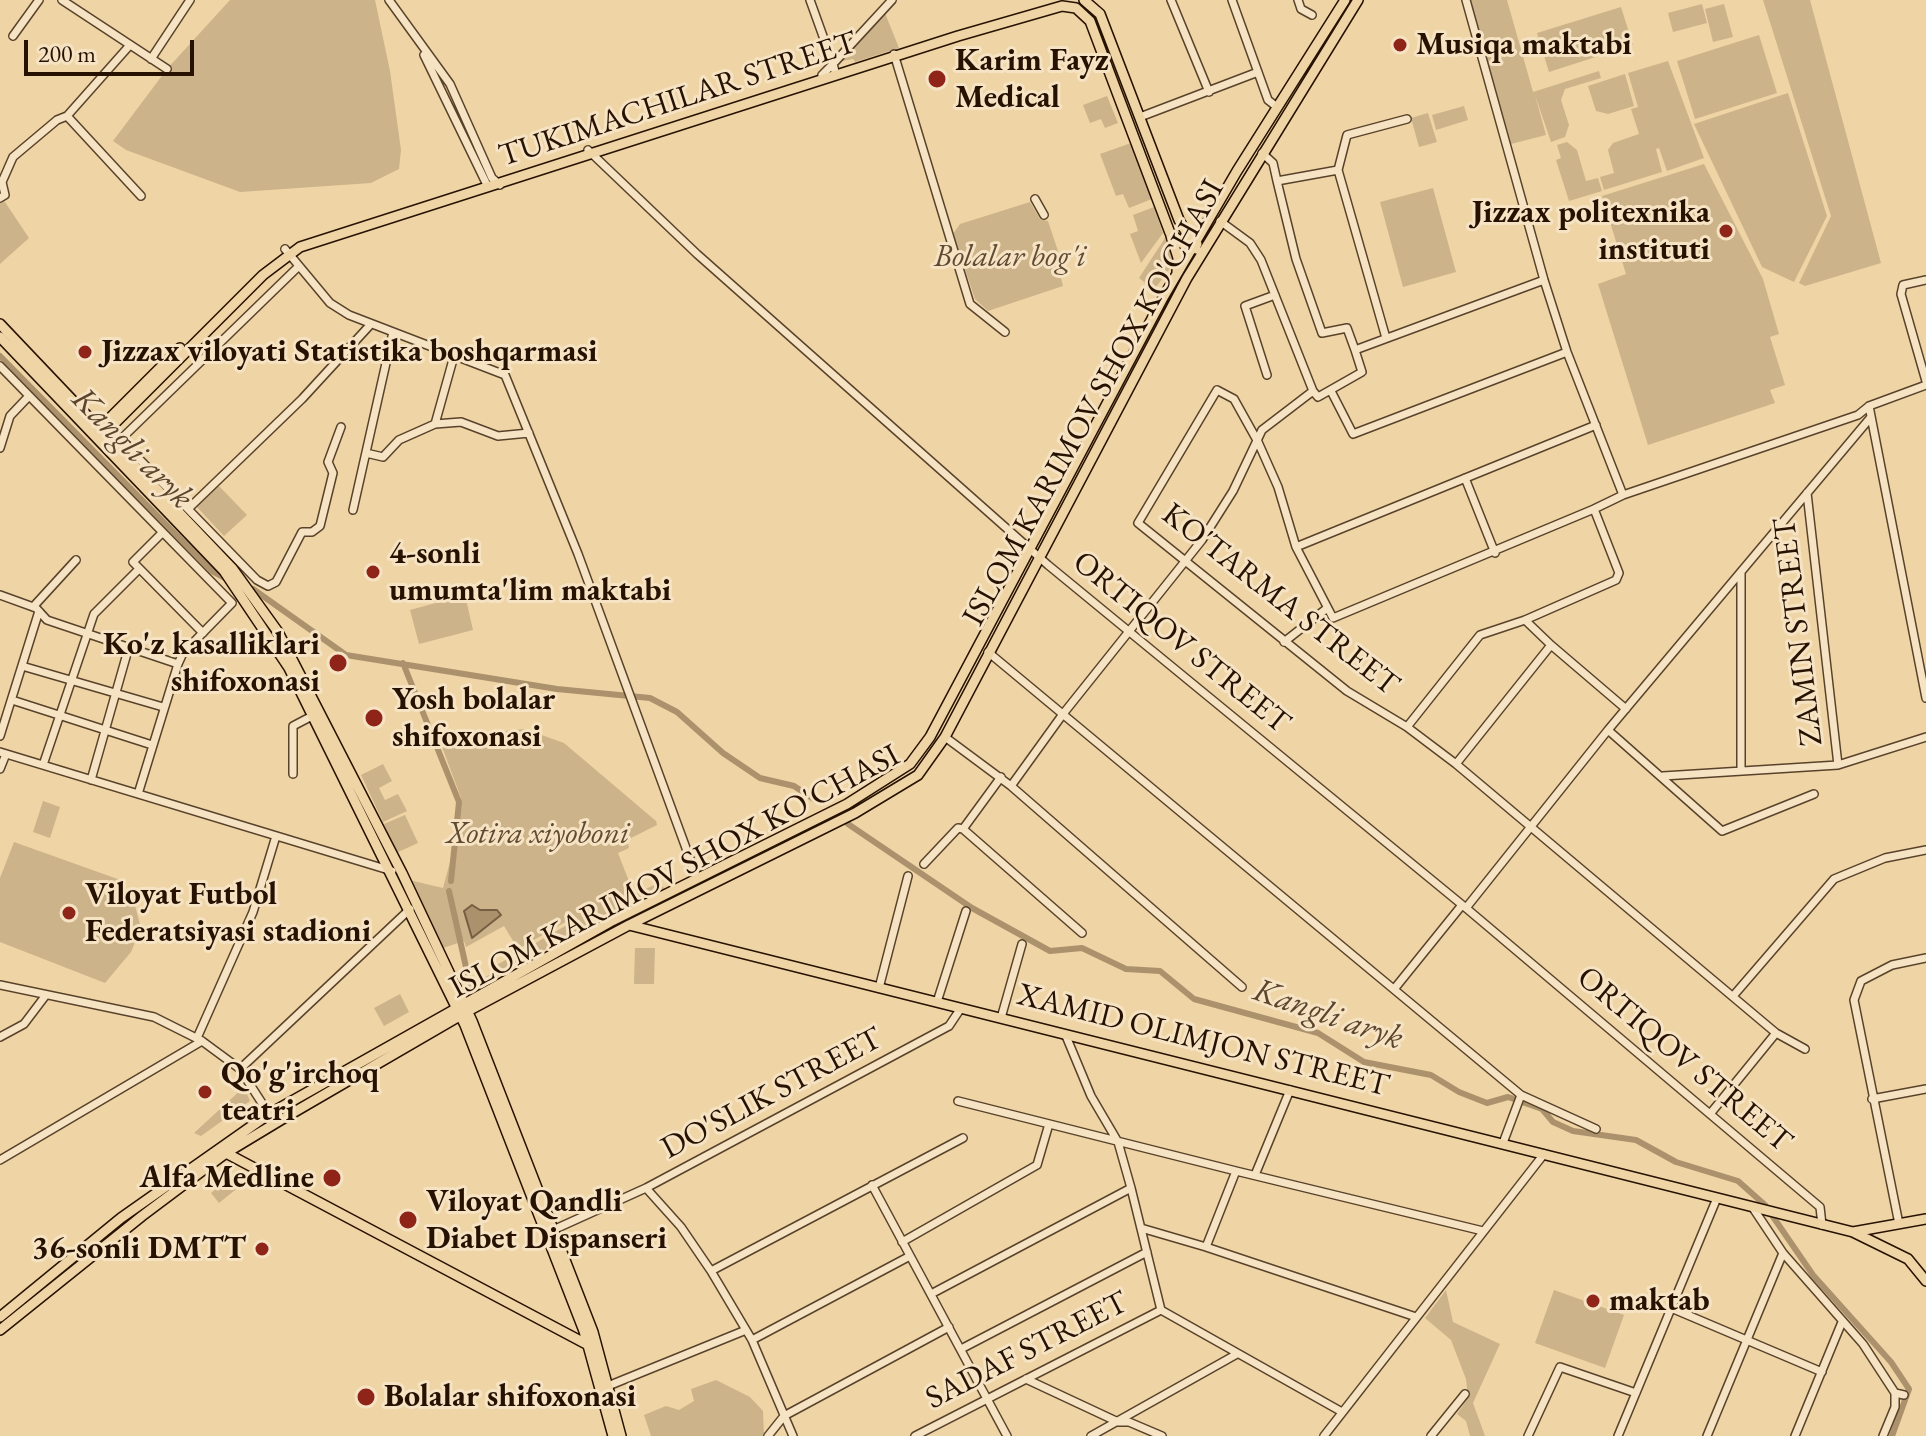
<!DOCTYPE html>
<style>
body{margin:0}
#map{position:relative;width:1926px;height:1436px;overflow:hidden;background:#efd4a5;font-family:"EB Garamond",serif}
canvas{display:block}
.scale{position:absolute;left:24px;top:40px;width:170px;height:36px;box-sizing:border-box;border:4px solid #271101;border-top:0;padding-left:10px;font-size:24px;line-height:28px;white-space:nowrap;color:#271101;-webkit-text-stroke:6px #f5e3c4;paint-order:stroke}
</style>
<div id="map">
<canvas width="1926" height="1436"></canvas>
<div class="scale">200 m</div>
</div>
<script>
const ctx = document.querySelector('canvas').getContext('2d');
ctx.lineJoin = 'round';
function fillPath(path, color) {
  ctx.fillStyle = color;
  ctx.fill(path, 'evenodd');
}
function toPath(rows) {
  const path = new Path2D();
  for (const r of rows) {
    path.moveTo(r[0], r[1]);
    for (let i = 2; i < r.length; i += 2) path.lineTo(r[i], r[i + 1]);
  }
  return path;
}
function stroke(path, color, width, dash) {
  ctx.strokeStyle = color;
  ctx.lineWidth = width;
  ctx.lineCap = dash ? 'butt' : 'round';
  ctx.setLineDash(dash || []);
  ctx.stroke(path);
}
function drawText(font, color, halo, rows, align = 'center') {
  ctx.font = font + ' "EB Garamond",serif';
  ctx.lineWidth = 6;
  ctx.setLineDash([]);
  ctx.textBaseline = 'middle';
  ctx.strokeStyle = halo;
  ctx.fillStyle = color;
  for (const [text, x, y, turn = 0] of rows) {
    ctx.save();
    ctx.translate(x, y);
    ctx.rotate((+turn || 0) * Math.PI / 180);
    ctx.textAlign = isNaN(turn) ? turn : align;
    if (halo) ctx.strokeText(text, 0, 0);
    ctx.fillText(text, 0, 0);
    ctx.restore();
  }
}
fillPath(toPath([
 [230,0,375,0,390,71,401,150,399,169,371,183,240,192,126,150,113,141,167,69],
 [1470,0,1507,0,1533,92,1599,71,1601,78,1565,89,1561,100,1569,125,1565,137,1551,142,1535,95,1546,135,1511,144],
 [1763,0,1810,0,1881,263,1805,286,1799,283,1831,216],
 [1702,4,1707,23,1673,32,1668,13],
 [1724,4,1733,37,1713,42,1705,9],
 [1621,7,1633,45,1549,72,1537,33],
 [885,13,899,48,855,62,853,59,842,61,841,57],
 [1759,35,1777,93,1695,119,1677,61],
 [1668,61,1704,158,1667,171,1659,148,1656,149,1662,172,1604,190,1600,177,1614,173,1608,150,1613,143,1639,134,1631,109,1638,107,1628,73],
 [1625,74,1634,106,1608,114,1596,111,1588,86],
 [1788,93,1827,216,1794,282,1762,267,1694,124],
 [1107,96,1118,123,1105,128,1101,119,1090,123,1083,105],
 [1464,106,1468,120,1436,130,1432,115],
 [1428,113,1437,142,1419,147,1411,118],
 [1567,142,1577,150,1586,181,1598,178,1602,191,1569,201,1556,160,1561,158,1557,145],
 [1131,143,1152,199,1129,208,1123,194,1116,196,1100,154],
 [1704,164,1763,279,1779,334,1770,337,1785,385,1770,390,1775,403,1648,445,1598,284,1626,274,1602,196],
 [1433,188,1456,272,1403,287,1380,202],
 [5,202,29,238,0,264,0,203],
 [1030,202,1040,219,1048,221,1061,260,1057,262,1063,286,988,311,975,299,953,234,960,224],
 [1154,207,1163,233,1141,263,1130,234,1138,231,1133,215],
 [1165,238,1174,263,1154,290,1139,278],
 [218,485,247,515,224,536,196,506],
 [465,595,473,630,419,644,410,610],
 [525,729,564,743,656,821,657,825,627,840,629,848,618,853,634,894,659,883,666,890,589,925,467,993,460,988,494,973,495,966,574,921,569,920,518,949,504,926,466,947,464,941,443,948,409,880,443,888,454,847,461,798,438,736,501,742,506,731],
 [383,764,392,781,379,788,385,800,398,794,407,811,383,822,361,775],
 [43,801,60,807,50,838,33,832],
 [405,815,418,843,396,853,384,824],
 [14,842,126,882,124,890,133,898,141,928,131,952,105,983,0,942,0,878],
 [635,948,655,948,654,984,634,984],
 [400,994,409,1012,384,1026,374,1008],
 [244,1087,250,1101,201,1136,194,1133],
 [236,1172,245,1182,219,1203,211,1193],
 [1446,1290,1453,1322,1500,1344,1473,1403,1485,1436,1470,1436,1466,1421,1457,1414,1468,1398,1466,1379,1451,1340,1425,1318],
 [1554,1290,1624,1315,1605,1368,1535,1343],
 [716,1380,750,1397,763,1411,764,1436,651,1436,644,1415,666,1406,679,1410,694,1401,691,1389]
]), '#cdb389');
const water = toPath([
 [472,905,480,910,497,910,501,915,472,938,464,911,472,905]
]);
fillPath(water, '#ab926d');
stroke(water, '#765e42', 2);
stroke(toPath([
 [0,356,212,571,227,579],
 [253,589,346,655,557,689,650,698,677,712,723,753,760,778,794,786,815,800],
 [403,663,459,802,451,881],
 [848,824,972,908,1050,951,1082,948,1126,969,1160,971,1194,999,1318,1033,1364,1062,1431,1075,1459,1092,1487,1103,1508,1097,1542,1109,1553,1122,1573,1131,1636,1140,1676,1162,1738,1181,1765,1205,1813,1275,1891,1362,1909,1389,1892,1436],
 [449,891,468,976]
]), '#ab926d', 6);
const minor = toPath([
 [62,0,167,69],
 [389,0,450,84,492,178,500,185],
 [810,0,833,64,822,75],
 [1171,0,1209,92],
 [1232,0,1268,100,1277,107],
 [1298,0,1301,9,1312,15],
 [1466,0,1544,280,1567,352,1623,495],
 [13,36,39,0],
 [894,54,970,304,1005,332],
 [424,55,488,187],
 [151,59,190,0],
 [836,75,833,64,892,0],
 [67,116,141,196],
 [1140,117,1258,72],
 [588,150,697,254,1048,565,1466,908,1820,1207,1822,1225],
 [1262,153,1273,163,1277,181,1338,170,1386,338],
 [1338,170,1347,135,1407,119],
 [1277,181,1296,259,1322,333,1347,328,1355,350],
 [0,198,5,195,2,182,13,157,57,120,67,116,130,45],
 [1035,199,1044,215],
 [1220,221,1250,243,1261,260,1313,391,1318,397,1362,372,1355,350,1544,280],
 [285,249,330,303,349,315,505,375,578,554,697,878],
 [1926,280,1903,285,1901,294,1926,381],
 [0,366,232,603,183,653,178,664,138,794],
 [1267,375,1245,306,1275,295],
 [1331,391,1353,434,1567,352],
 [1869,406,1926,698],
 [435,424,461,422,498,436,529,433],
 [1596,425,1296,547,1278,487,1258,442,1234,399,1217,390,1138,523,1347,691,1407,727,1456,764,1776,1033,1805,1049],
 [110,429,257,580,268,586,276,582,302,532,312,532,320,526,333,473,328,462,341,427],
 [120,440,299,266],
 [0,448,10,416,29,396],
 [366,453,383,457,399,440,435,424,454,356],
 [1465,478,1495,553],
 [1807,493,1838,765],
 [188,509,302,399,371,324],
 [353,510,393,332],
 [162,533,133,562,203,633],
 [1296,547,1333,618,1594,509],
 [1741,573,1741,770],
 [0,595,36,608,47,620,178,664],
 [33,607,76,560],
 [1284,642,1326,609],
 [1551,645,1626,709],
 [988,652,1521,1095,1596,1129],
 [22,666,163,707],
 [12,700,152,745],
 [1407,727,1480,635,1525,620,1616,580,1619,573,1594,509,1623,495,1858,415,1869,406,1926,385],
 [1608,730,1722,831,1814,794],
 [0,736,39,611],
 [945,737,1011,786,1242,987],
 [0,752,392,871],
 [1456,764,1551,645,1525,620],
 [43,765,94,614,139,569],
 [0,769,6,754],
 [293,774,293,726,314,715],
 [1663,776,1838,765,1926,737],
 [1001,777,963,829,1082,933],
 [91,780,128,650],
 [1011,786,1063,714,1202,540,1233,491,1262,430,1313,391],
 [924,864,958,828,963,829],
 [1466,908,1608,730,1871,417],
 [0,985,154,1017,202,1041,240,1069,269,1114],
 [879,988,908,876],
 [1395,988,1462,905],
 [1734,995,1834,879,1885,858,1926,850],
 [937,1002,966,911],
 [1001,1018,1022,944],
 [0,1037,24,1024,46,995],
 [197,1038,253,912,276,836],
 [240,1069,410,909],
 [1872,1099,1926,1089],
 [958,1101,1236,1171,1206,1247,1416,1317],
 [1710,1114,1776,1033],
 [1503,1143,1521,1095],
 [0,1160,202,1041],
 [1236,1171,1483,1231],
 [1255,1175,1290,1090],
 [872,1185,1007,1436],
 [646,1188,681,1227,711,1271,752,1340,793,1436],
 [1131,1188,1161,1310,1342,1412],
 [1753,1208,1783,1253,1863,1344,1895,1393,1904,1395],
 [1899,1224,1854,1000,1861,981,1892,965,1926,958],
 [1141,1228,1206,1247],
 [553,1230,646,1188,949,1026,961,1008],
 [902,1242,1037,1165,1049,1124],
 [711,1271,963,1138],
 [931,1294,1131,1188,1118,1142,1091,1096,1066,1036],
 [1671,1308,1822,1372],
 [752,1340,910,1256],
 [961,1349,1147,1252],
 [1026,1379,1118,1422,1129,1422,1162,1436],
 [608,1386,746,1330],
 [768,1436,784,1416,949,1327],
 [915,1436,1161,1310],
 [1091,1436,1237,1354],
 [1324,1436,1544,1154],
 [1431,1436,1465,1394],
 [1528,1436,1560,1367,1636,1393],
 [1618,1436,1717,1198],
 [1707,1436,1783,1253],
 [1795,1436,1842,1322],
 [1883,1436,1895,1407,1895,1393]
]);
const major = toPath([
 [1084,0,1100,14,1179,220,1196,249],
 [1171,236,1178,258,1177,272],
 [0,324,232,568,278,632,402,873,472,1021,593,1332,621,1436],
 [0,337,224,571,289,668,465,1025,584,1331,613,1436],
 [97,431,180,348],
 [100,438,263,275,300,247,958,36,1062,6,1076,8,1090,21,1170,233,1183,244,1197,244],
 [629,925,1853,1232,1926,1219],
 [226,1153,590,1346],
 [1853,1232,1908,1259,1926,1281],
 [0,1317,121,1218,269,1114,610,922,847,804,910,764,930,737,1164,296,1237,171,1345,0],
 [0,1330,142,1216,226,1153,284,1118,468,1011,629,925,855,813,918,775,945,737,1187,278,1358,0]
]);
stroke(minor, '#59422a', 10);
stroke(major, '#271101', 12);
stroke(minor, '#f5e3c4', 7);
stroke(major, '#efd4a5', 9);
for (const [x, y, r, color] of [
 [1400,45,8,"#8f2418"],
 [937,79,10,"#8f2418"],
 [1726,231,8,"#8f2418"],
 [85,352,8,"#8f2418"],
 [373,572,8,"#8f2418"],
 [338,663,10,"#8f2418"],
 [374,718,10,"#8f2418"],
 [69,913,8,"#8f2418"],
 [205,1092,8,"#8f2418"],
 [332,1178,10,"#8f2418"],
 [408,1220,10,"#8f2418"],
 [262,1249,8,"#8f2418"],
 [1593,1301,8,"#8f2418"],
 [366,1397,10,"#8f2418"]
]) {
  const dot = new Path2D();
  dot.arc(x, y, r, 0, 2 * Math.PI);
  ctx.fillStyle = color;
  ctx.fill(dot);
  stroke(dot, '#f5e3c4', 3);
}
drawText('bold 32px', '#271101', '#f5e3c4', [
 ["Musiqa maktabi",1416,45],
 ["Karim Fayz",955,61],
 ["Medical",955,98],
 ["Jizzax politexnika",1710,213,"right"],
 ["instituti",1710,250,"right"],
 ["Jizzax viloyati Statistika boshqarmasi",101,352],
 ["4-sonli",389,554],
 ["umumta'lim maktabi",389,591],
 ["Ko'z kasalliklari",320,645,"right"],
 ["shifoxonasi",320,682,"right"],
 ["Yosh bolalar",392,700],
 ["shifoxonasi",392,737],
 ["Viloyat Futbol",85,895],
 ["Federatsiyasi stadioni",85,932],
 ["Qo'g'irchoq",221,1074],
 ["teatri",221,1111],
 ["Alfa Medline",314,1178,"right"],
 ["Viloyat Qandli",426,1202],
 ["Diabet Dispanseri",426,1239],
 ["36-sonli DMTT",246,1249,"right"],
 ["maktab",1609,1301],
 ["Bolalar shifoxonasi",384,1397]
], 'left');
drawText('32px', '#271101', '#f5e3c4', [
 ["TUKIMACHILAR STREET",678,100,-18],
 ["ISLOM KARIMOV SHOX KO'CHASI",1094,403,-61],
 ["KO'TARMA STREET",1280,600,38],
 ["ZAMIN STREET",1799,632,-97],
 ["ORTIQOV STREET",1181,643,39],
 ["ISLOM KARIMOV SHOX KO'CHASI",675,872,-28],
 ["XAMID OLIMJON STREET",1203,1041,14],
 ["ORTIQOV STREET",1684,1060,40],
 ["DO'SLIK STREET",772,1094,-28],
 ["SADAF STREET",1027,1351,-27]
]);
drawText('italic 32px', '#614a31', '#f5e3c4', [
 ["Bolalar bog'i",1010,257],
 ["Xotira xiyoboni",538,834]
]);
drawText('italic 34px', '#5c452c', '#f5e3c4', [
 ["Kangli aryk",132,449,45],
 ["Kangli aryk",1328,1015,19]
]);
</script>
